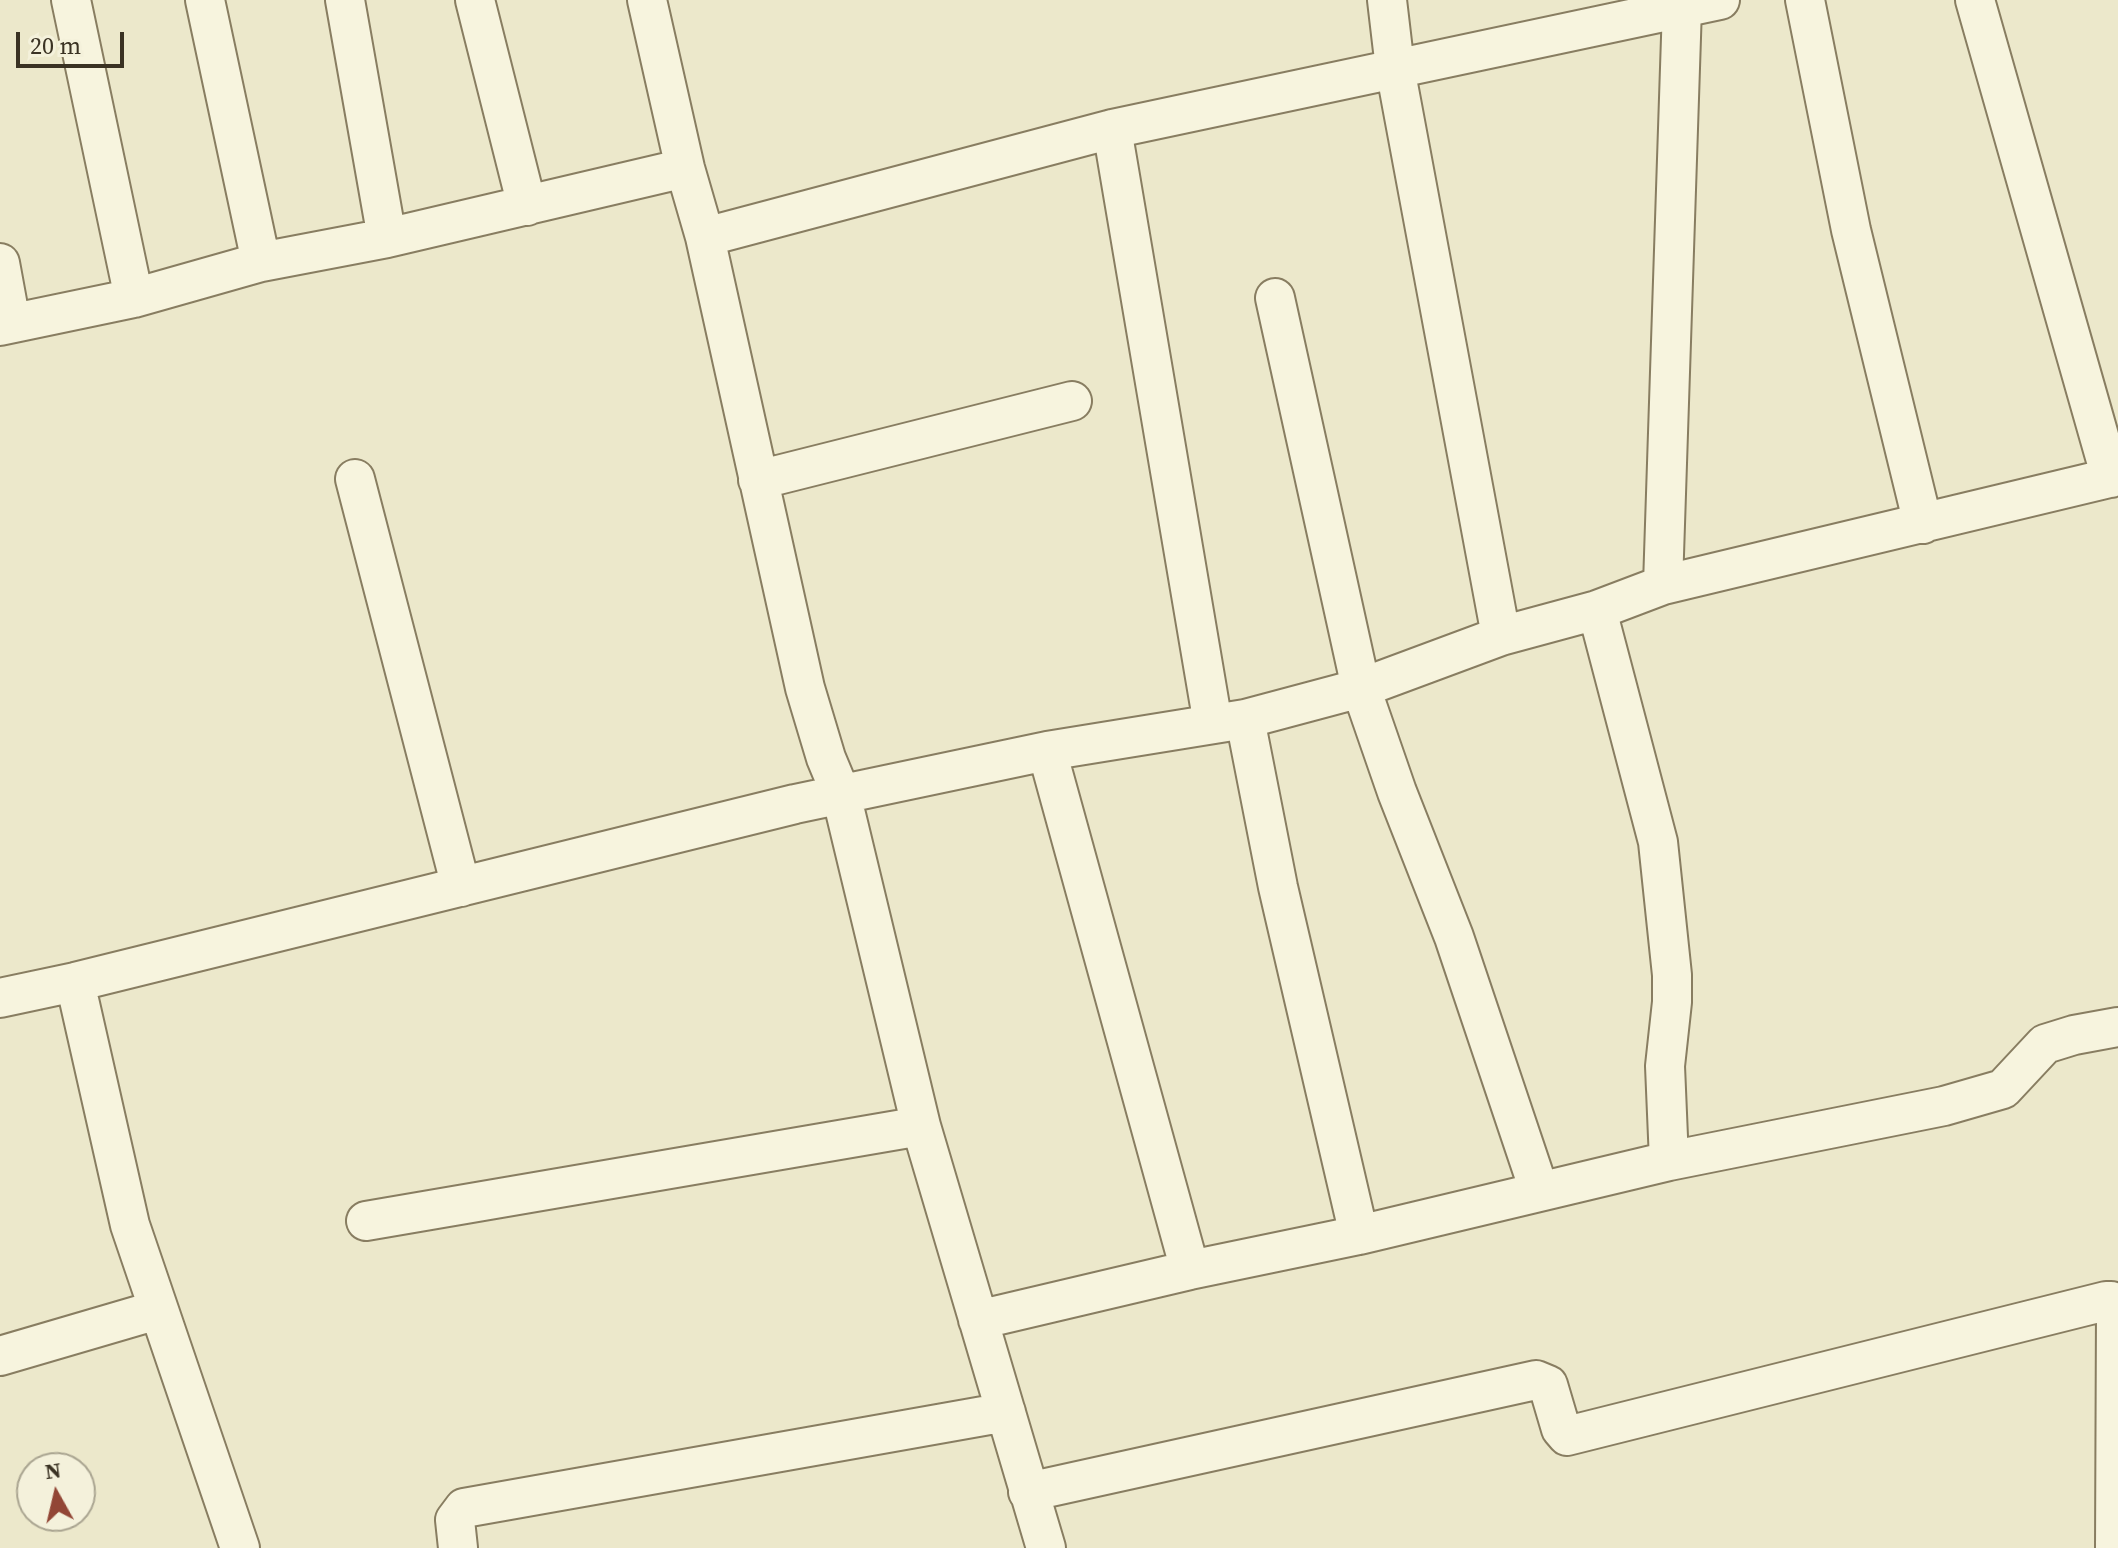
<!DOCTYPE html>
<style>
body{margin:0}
#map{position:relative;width:2118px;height:1548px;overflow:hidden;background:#ece8cb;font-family:"Source Serif 4",serif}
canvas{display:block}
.north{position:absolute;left:16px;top:1452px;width:80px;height:80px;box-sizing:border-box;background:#f4f1db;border:2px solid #aaa591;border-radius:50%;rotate:352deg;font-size:22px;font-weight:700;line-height:32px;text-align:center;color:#3a3223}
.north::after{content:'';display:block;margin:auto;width:28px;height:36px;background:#924635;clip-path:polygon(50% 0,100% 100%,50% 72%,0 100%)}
.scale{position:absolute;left:16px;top:32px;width:108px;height:36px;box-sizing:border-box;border:4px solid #3a3223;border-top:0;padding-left:10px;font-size:24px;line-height:28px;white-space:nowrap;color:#3a3223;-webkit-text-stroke:6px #f4f1db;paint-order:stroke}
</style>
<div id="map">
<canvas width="2118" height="1548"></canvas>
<div class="north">N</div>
<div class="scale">20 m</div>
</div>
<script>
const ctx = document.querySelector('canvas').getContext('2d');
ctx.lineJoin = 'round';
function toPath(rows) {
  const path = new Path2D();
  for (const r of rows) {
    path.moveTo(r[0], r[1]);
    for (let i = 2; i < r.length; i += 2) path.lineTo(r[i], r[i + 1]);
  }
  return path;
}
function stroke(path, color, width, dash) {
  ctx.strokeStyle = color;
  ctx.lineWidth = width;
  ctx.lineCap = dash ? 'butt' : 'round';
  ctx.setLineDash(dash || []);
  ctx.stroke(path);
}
const street = toPath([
 [71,0,134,298],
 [205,0,261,262],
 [345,0,387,238],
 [475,0,527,206],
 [647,0,685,168,705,237,805,688,826,758,841,794,921,1126,1046,1548],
 [1387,0,1395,68,1501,636],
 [1805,0,1851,230,1923,524],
 [1975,0,2111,478],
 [1112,129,1213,724],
 [705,237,1112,129,1720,0],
 [0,263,11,323],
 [1275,298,1361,688,1397,792,1454,937,1539,1190],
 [0,326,134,298,261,262,387,238,685,168],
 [355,479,461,887],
 [758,480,1072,401],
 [1663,585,1682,7],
 [1597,610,1658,842,1672,975,1672,1002,1665,1066,1669,1161],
 [1245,719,1278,887,1359,1235],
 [1047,751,1190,1270],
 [75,982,130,1225,240,1548],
 [0,998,75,982,795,804,1047,751,1245,719,1361,688,1501,636,1597,610,1663,585,2118,476],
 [366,1221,921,1126],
 [978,1320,1190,1270,1359,1235,1669,1161,1944,1106,2003,1089,2045,1044,2074,1035,2118,1027],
 [0,1356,157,1310],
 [1028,1492,1536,1380,1548,1385,1561,1429,1567,1436,2106,1301,2111,1301,2116,1310,2115,1548],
 [458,1548,455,1520,464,1508,1006,1412]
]);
stroke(street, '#887d61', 42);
stroke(street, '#f7f4de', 38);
</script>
